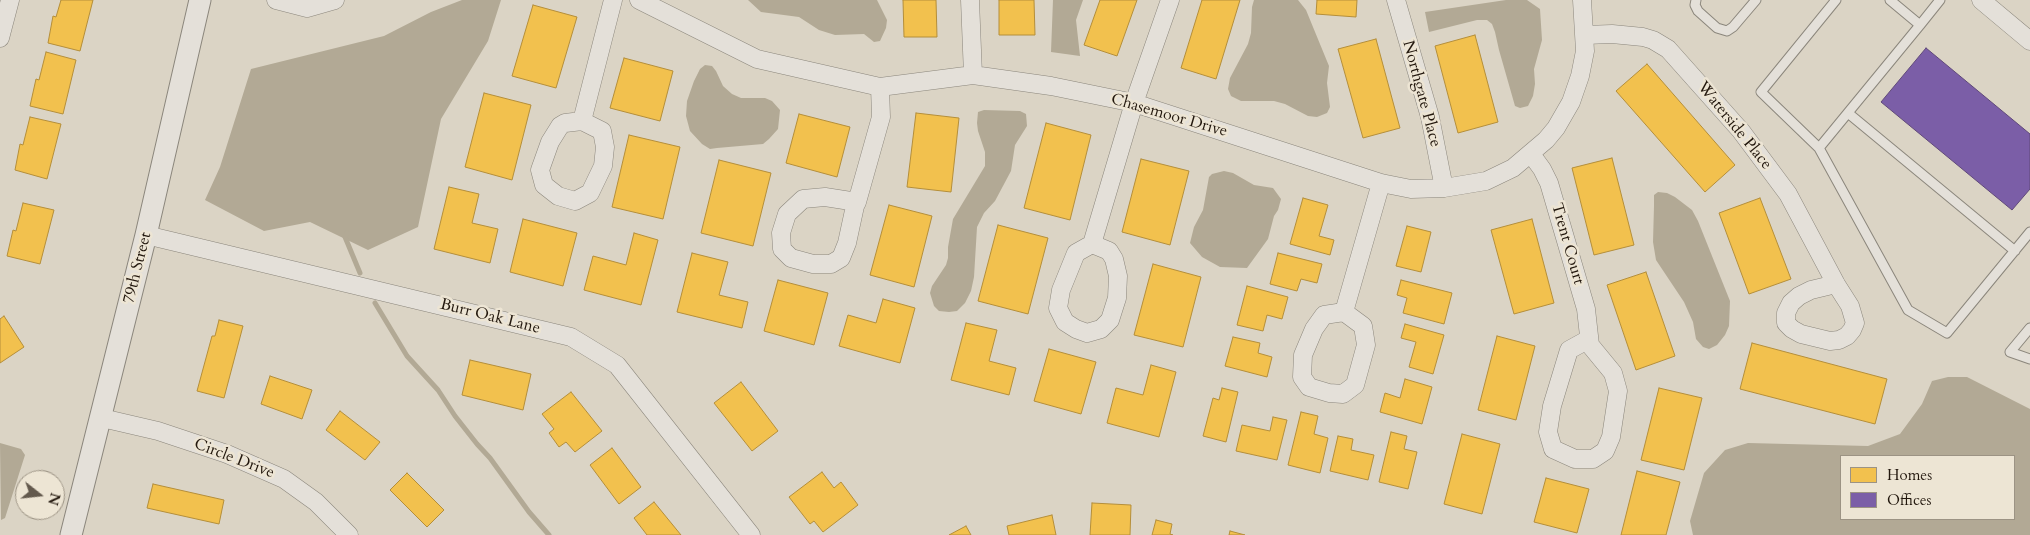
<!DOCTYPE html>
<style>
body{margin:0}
#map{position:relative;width:2030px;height:535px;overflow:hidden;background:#dbd4c5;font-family:Cardo,serif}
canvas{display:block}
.legend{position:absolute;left:1840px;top:455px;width:175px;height:65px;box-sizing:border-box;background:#ede5d4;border:1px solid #9c9384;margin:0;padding:6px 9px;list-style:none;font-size:15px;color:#22170d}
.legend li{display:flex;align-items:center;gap:10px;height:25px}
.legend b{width:25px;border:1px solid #9c9384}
.north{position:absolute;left:15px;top:470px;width:50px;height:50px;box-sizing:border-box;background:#ede5d4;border:1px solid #9c9384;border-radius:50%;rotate:106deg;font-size:14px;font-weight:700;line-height:20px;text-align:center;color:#22170d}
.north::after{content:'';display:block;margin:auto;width:18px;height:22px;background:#63594d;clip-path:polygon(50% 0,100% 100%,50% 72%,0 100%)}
</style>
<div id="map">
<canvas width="2030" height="535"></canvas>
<ul class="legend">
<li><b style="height:14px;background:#f2c14e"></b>Homes</li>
<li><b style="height:14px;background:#7b5ea7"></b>Offices</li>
</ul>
<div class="north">N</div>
</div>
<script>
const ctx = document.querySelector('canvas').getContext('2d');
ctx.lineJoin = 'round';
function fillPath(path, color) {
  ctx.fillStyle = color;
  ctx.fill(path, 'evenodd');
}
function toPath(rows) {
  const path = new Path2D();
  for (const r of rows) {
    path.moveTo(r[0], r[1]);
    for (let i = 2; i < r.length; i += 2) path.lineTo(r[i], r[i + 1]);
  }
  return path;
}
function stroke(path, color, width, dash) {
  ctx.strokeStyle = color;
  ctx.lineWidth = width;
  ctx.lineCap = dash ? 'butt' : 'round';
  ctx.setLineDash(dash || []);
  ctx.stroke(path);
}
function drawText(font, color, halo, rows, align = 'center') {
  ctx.font = font + ' Cardo,serif';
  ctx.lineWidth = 5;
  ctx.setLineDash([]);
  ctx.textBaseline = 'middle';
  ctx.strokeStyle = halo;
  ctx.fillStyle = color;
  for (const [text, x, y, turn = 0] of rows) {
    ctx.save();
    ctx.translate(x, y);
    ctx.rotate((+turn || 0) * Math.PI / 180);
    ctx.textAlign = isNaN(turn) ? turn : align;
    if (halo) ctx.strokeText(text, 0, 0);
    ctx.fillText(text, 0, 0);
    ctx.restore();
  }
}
fillPath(toPath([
 [462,0,501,0,488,41,441,119,418,227,368,250,310,222,264,231,205,200,220,167,251,69,384,36,431,12],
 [748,0,877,0,887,20,886,28,880,41,874,42,864,34,835,35,819,30,799,17,761,12],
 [1053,0,1083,0,1076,20,1080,56,1051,52],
 [1254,0,1298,0,1306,10,1329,66,1327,83,1330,107,1327,113,1317,117,1308,116,1285,104,1274,101,1241,101,1231,96,1228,89,1230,78,1248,44,1251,33,1252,7],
 [1506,0,1527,0,1540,9,1542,40,1534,69,1535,84,1533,96,1528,106,1520,108,1515,106,1499,50,1495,32,1492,24,1487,20,1477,20,1429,32,1425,12],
 [705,65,712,66,716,71,723,86,732,94,741,98,765,98,772,101,780,110,778,129,769,139,763,144,717,148,710,149,702,144,690,131,686,116,687,101,694,81,700,69],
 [984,110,1020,111,1026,114,1027,126,1015,145,1011,171,995,201,984,213,977,227,974,277,971,291,965,303,957,311,949,312,939,311,934,306,930,293,932,286,946,265,948,258,948,247,953,219,985,166,985,152,978,131,977,123,978,112],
 [1224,171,1233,173,1254,185,1273,188,1281,199,1278,210,1274,216,1268,239,1247,268,1220,267,1202,257,1190,243,1194,227,1203,210,1209,177,1212,174],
 [1658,192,1667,193,1675,197,1692,210,1698,221,1730,301,1729,326,1725,335,1717,345,1709,349,1703,347,1696,339,1693,322,1684,302,1656,260,1653,242,1654,206,1654,195],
 [1948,377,1967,377,2030,409,2030,535,1693,535,1690,521,1704,473,1725,450,1748,443,1868,446,1900,434,1922,404,1932,381],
 [1841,456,2014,456,2014,519,1841,519],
 [0,443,21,449,25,455,5,518,1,520]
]), '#b2a995');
const homes = toPath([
 [61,0,93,0,80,51,48,43,53,16,56,17,61,0],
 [903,0,936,0,937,37,904,37,903,0],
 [999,0,1034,0,1035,35,999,35,999,0],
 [1100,0,1137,0,1117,56,1084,45,1100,0],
 [1202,0,1240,0,1216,79,1181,68,1202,0],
 [1317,0,1357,0,1356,17,1316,14,1317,0],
 [533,5,577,17,556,88,512,76,533,5],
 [1475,35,1498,122,1458,133,1435,46,1475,35],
 [1376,39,1400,128,1363,138,1338,49,1376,39],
 [46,52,76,60,63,114,30,106,36,79,39,80,46,52],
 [624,58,673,71,660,121,610,108,624,58],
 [1647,64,1735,165,1705,192,1616,91,1647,64],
 [484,93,531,105,512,180,465,167,484,93],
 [916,113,959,118,951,192,907,187,916,113],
 [799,114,850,127,837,177,786,163,799,114],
 [30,117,61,124,47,179,15,170,20,144,23,145,30,117],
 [1046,123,1091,135,1070,220,1024,208,1046,123],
 [629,135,680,147,663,219,612,207,629,135],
 [1612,158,1634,245,1594,255,1572,168,1612,158],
 [1141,159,1189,171,1170,245,1122,232,1141,159],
 [719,160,771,173,753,246,701,233,719,160],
 [449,187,479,194,472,223,498,229,490,263,434,249,449,187],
 [1303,198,1328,205,1319,236,1334,240,1330,255,1290,244,1303,198],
 [1760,198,1791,279,1749,294,1719,213,1760,198],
 [23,203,54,210,40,264,7,256,13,230,16,231,23,203],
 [889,205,932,216,914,287,870,275,889,205],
 [523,219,577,233,563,286,510,272,523,219],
 [1532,219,1554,303,1514,314,1491,230,1532,219],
 [998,225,1048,238,1028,314,978,301,998,225],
 [1407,226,1431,232,1421,272,1396,266,1407,226],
 [634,233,658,240,641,305,584,290,593,256,626,265,634,233],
 [692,253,728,262,719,295,748,302,742,328,677,312,692,253],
 [1278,253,1322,264,1317,283,1301,279,1297,291,1270,284,1278,253],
 [1153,264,1201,277,1183,347,1134,335,1153,264],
 [1646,272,1675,356,1636,370,1607,285,1646,272],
 [778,280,828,293,814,345,764,331,778,280],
 [1401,280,1452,293,1444,324,1403,313,1407,298,1397,295,1401,280],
 [1247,286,1288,297,1282,319,1267,315,1263,331,1237,325,1247,286],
 [883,299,915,308,900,363,839,346,848,315,876,323,883,299],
 [4,316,24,347,0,363,0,319,4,316],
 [219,320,243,326,224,398,197,391,212,336,215,336,219,320],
 [966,323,997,330,989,361,1016,368,1009,395,951,380,966,323],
 [1405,324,1444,335,1433,374,1409,367,1416,342,1401,338,1405,324],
 [1497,336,1535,346,1516,420,1478,410,1497,336],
 [1233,337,1260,343,1258,353,1272,357,1267,377,1225,366,1233,337],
 [1752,343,1887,379,1875,424,1740,389,1752,343],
 [1049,349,1096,362,1081,414,1034,401,1049,349],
 [470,360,531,374,523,410,462,395,470,360],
 [1151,365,1176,372,1159,437,1107,423,1116,388,1143,395,1151,365],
 [270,376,312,390,302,419,261,404,270,376],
 [1405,379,1432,387,1422,424,1380,412,1385,393,1400,398,1405,379],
 [741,382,778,431,752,451,714,403,741,382],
 [1222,388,1238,392,1226,442,1203,436,1213,398,1219,400,1222,388],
 [1659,388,1702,398,1684,470,1641,460,1659,388],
 [571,392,602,431,575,452,566,442,559,447,549,433,554,429,542,414,571,392],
 [340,411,380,442,365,460,326,430,340,411],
 [1301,412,1318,416,1314,434,1328,438,1320,473,1288,465,1301,412],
 [1273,417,1287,420,1277,460,1236,451,1242,425,1270,431,1273,417],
 [1391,432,1407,436,1404,449,1417,452,1408,489,1379,482,1391,432],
 [1462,434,1500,444,1482,514,1444,504,1462,434],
 [1338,436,1353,439,1351,450,1374,455,1368,480,1330,471,1338,436],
 [612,448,641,487,619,504,590,465,612,448],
 [1637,471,1680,482,1666,535,1621,535,1637,471],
 [822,472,834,488,841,482,858,505,823,532,814,521,810,524,789,497,822,472],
 [407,473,444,510,427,527,390,490,407,473],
 [1546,478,1589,489,1577,533,1534,522,1546,478],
 [153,484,224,500,219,524,147,508,153,484],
 [654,502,681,535,647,535,634,518,654,502],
 [1092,503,1131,505,1130,535,1090,535,1092,503],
 [1052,515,1056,535,1009,535,1007,526,1052,515],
 [1156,520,1172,524,1170,534,1173,535,1152,535,1156,520],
 [966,526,971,535,949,535,966,526],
 [1230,531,1245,535,1229,535,1230,531]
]);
fillPath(homes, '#f2c14e');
stroke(homes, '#b48e3a', 1);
const offices = toPath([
 [1926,48,2030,134,2030,189,2012,210,1881,102,1926,48]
]);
fillPath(offices, '#7b5ea7');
stroke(offices, '#604979', 1);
stroke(toPath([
 [347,233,345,237,360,273],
 [375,303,407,356,438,390,455,416,477,444,490,458,529,512,549,535]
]), '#b2a995', 5);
const service = toPath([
 [1696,0,1695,5,1698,11,1717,28,1727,31,1733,27,1756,0],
 [1836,0,1761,92,1819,148,1908,310,1947,333,2030,232],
 [1890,0,1920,25,1940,0],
 [1848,113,2015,251],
 [1819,148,1920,25],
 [2030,328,2010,352,2030,359]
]);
const minor = toPath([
 [276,0,307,8,335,0],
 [639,0,757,59,880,87,973,75,1051,86,1134,103,1381,183,1411,189,1444,188,1486,181,1513,168,1546,140,1556,128,1571,102,1580,76,1585,51,1582,0],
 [970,0,973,75],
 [1396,0,1430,117,1444,188],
 [1981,0,2030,41],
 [1585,35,1612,34,1643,37,1653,40,1668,49,1741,131,1788,194,1836,284,1850,306,1855,323,1852,330,1847,336,1839,340,1830,341,1801,334,1792,329,1786,323,1786,313,1791,303,1799,296,1811,290,1836,284],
 [0,38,10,0],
 [582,121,602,131,605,147,603,166,590,193,575,201,558,196,544,185,540,170,550,142,560,126,565,123,582,121],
 [582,121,613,0],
 [1531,154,1542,169,1549,183,1586,309,1590,345,1613,373,1618,391,1611,437,1605,451,1593,459,1575,459,1553,449,1548,432,1552,406,1569,350,1589,339],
 [857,202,825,197,803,199,787,214,781,233,782,249,791,258,813,264,831,264,841,258,847,243,855,206,857,202,881,117,880,87],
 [146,235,571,337,617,365,751,535],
 [1092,244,1109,251,1114,259,1118,276,1117,298,1110,320,1101,329,1087,333,1076,329,1065,322,1058,308,1061,290,1076,253,1092,244,1134,103,1170,0],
 [1344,312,1324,315,1314,329,1303,355,1302,377,1309,387,1329,393,1343,394,1355,385,1366,345,1363,326,1344,312,1381,183],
 [102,418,158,431,227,454,284,479,316,502,349,535]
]);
const tertiary = toPath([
 [71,535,146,235,200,0]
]);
stroke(service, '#8b867c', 11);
stroke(minor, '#8b867c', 19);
stroke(tertiary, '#8b867c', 23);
stroke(service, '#e4e0d9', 9);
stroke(minor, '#e4e0d9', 18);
stroke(tertiary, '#e4e0d9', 21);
drawText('16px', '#22170d', '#ede5d4', [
 ["Northgate Place",1421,94,75],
 ["Chasemoor Drive",1169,116,16],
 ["Waterside Place",1734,126,51],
 ["Trent Court",1567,244,74],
 ["79th Street",138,268,-76],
 ["Burr Oak Lane",490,317,14],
 ["Circle Drive",234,459,21]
]);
</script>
